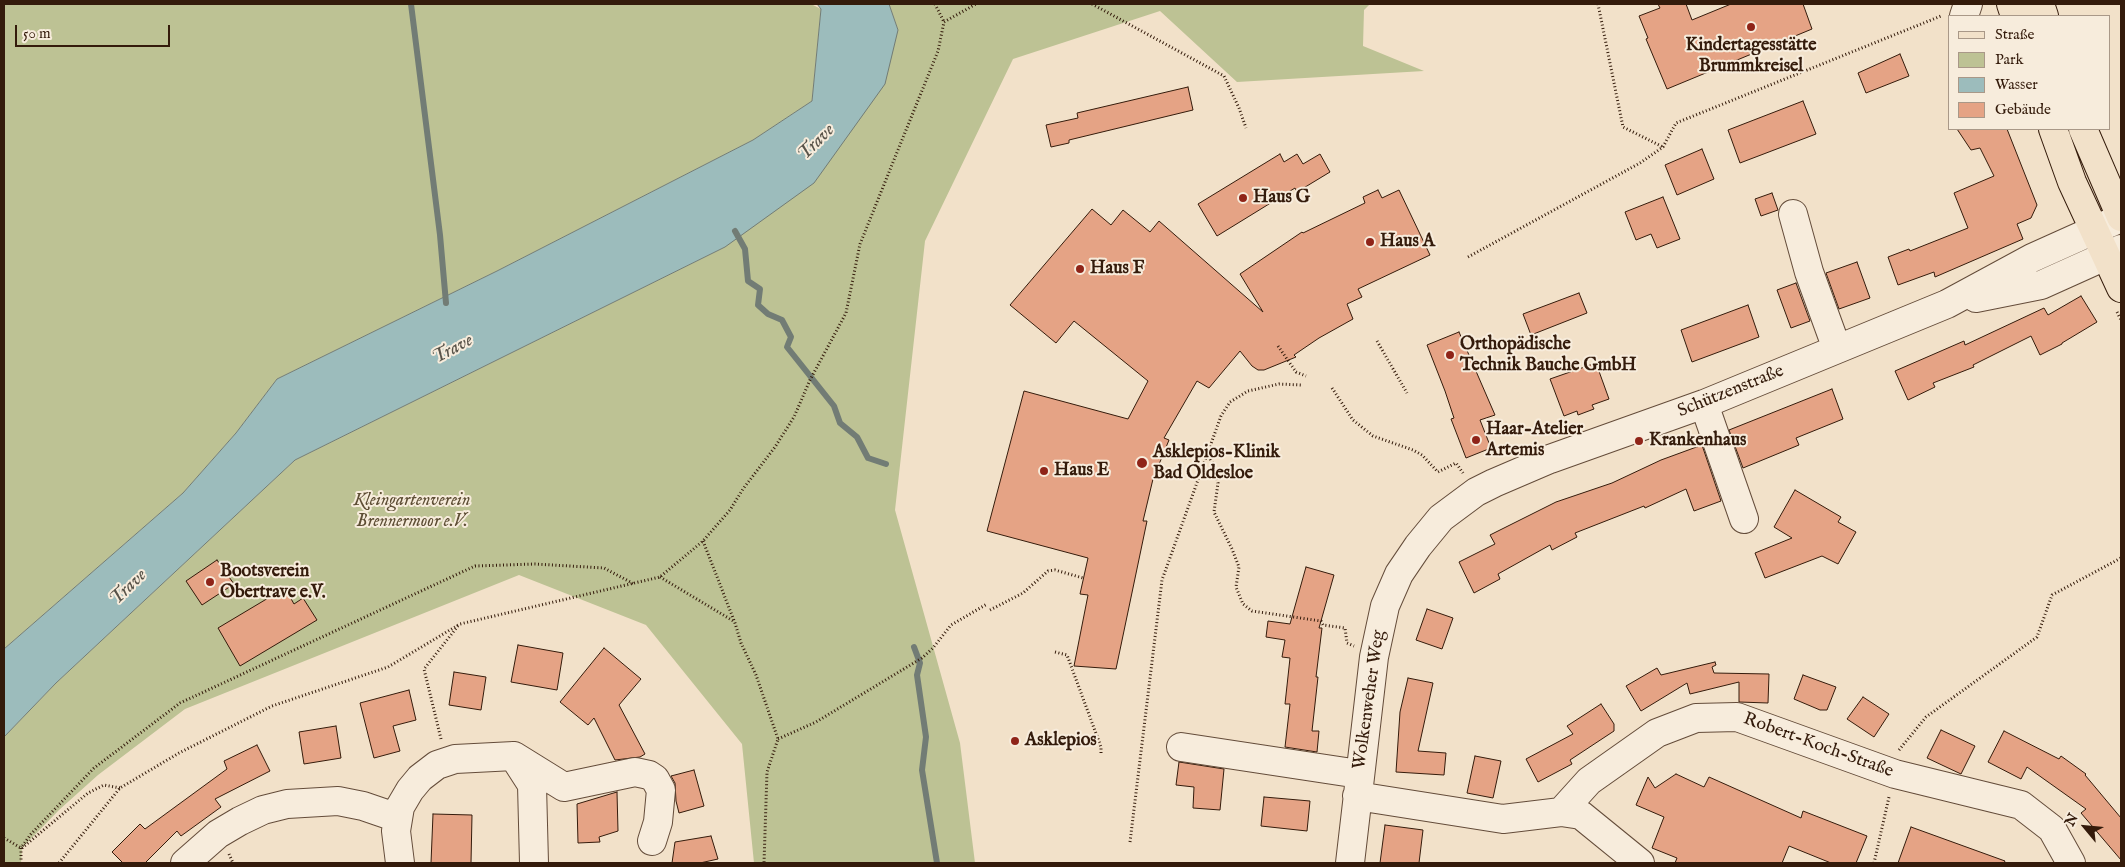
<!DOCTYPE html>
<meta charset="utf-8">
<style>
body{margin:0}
#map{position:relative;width:2125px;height:867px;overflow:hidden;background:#f2e1c9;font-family:"IM FELL English",serif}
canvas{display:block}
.frame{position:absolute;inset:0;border:5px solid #341b0b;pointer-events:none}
.legend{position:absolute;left:1948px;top:15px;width:162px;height:115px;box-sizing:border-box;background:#f7ecdc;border:1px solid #a99888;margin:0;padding:6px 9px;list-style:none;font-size:15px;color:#341b0b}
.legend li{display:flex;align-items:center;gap:10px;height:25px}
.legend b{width:25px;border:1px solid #a99888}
.north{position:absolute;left:2060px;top:802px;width:50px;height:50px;-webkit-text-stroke:4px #f7ecdc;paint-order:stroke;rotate:298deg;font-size:14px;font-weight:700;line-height:20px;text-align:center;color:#341b0b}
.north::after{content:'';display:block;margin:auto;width:18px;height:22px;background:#341b0b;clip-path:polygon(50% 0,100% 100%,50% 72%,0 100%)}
.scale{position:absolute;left:15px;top:25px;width:155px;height:22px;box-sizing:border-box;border:2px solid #341b0b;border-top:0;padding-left:6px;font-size:15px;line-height:18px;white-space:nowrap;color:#341b0b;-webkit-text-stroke:4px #f7ecdc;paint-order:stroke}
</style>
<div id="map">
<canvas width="2125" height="867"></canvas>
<div class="frame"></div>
<ul class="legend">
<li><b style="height:6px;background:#f2e1c9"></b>Straße</li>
<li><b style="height:14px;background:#bdc294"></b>Park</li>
<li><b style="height:14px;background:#9cbcbc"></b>Wasser</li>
<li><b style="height:14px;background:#e5a385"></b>Gebäude</li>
</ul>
<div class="north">N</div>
<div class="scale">50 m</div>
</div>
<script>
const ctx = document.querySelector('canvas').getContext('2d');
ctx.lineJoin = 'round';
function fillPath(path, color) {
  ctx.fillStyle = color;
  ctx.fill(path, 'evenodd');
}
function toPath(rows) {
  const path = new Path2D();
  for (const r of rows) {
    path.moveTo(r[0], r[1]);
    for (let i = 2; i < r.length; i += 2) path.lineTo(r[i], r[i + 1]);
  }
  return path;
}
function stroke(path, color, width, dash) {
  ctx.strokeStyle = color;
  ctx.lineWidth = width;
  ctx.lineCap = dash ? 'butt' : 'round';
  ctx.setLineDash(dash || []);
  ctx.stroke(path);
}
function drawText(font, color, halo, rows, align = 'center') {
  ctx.font = font + ' "IM FELL English",serif';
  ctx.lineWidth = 4;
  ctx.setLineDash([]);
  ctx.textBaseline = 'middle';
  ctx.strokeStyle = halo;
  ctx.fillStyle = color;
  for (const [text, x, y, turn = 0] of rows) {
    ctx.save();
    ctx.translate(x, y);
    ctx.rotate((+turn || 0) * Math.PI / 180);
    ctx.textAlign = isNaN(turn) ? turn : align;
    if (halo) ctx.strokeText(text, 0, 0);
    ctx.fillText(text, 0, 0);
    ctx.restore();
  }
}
fillPath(toPath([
 [4,4,811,4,821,9,812,101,753,140,497,271,277,379,236,433,183,493,4,649],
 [889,4,1370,4,1364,10,1363,46,1424,71,1237,82,1160,11,1013,59,925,241,895,510,960,743,975,863,754,863,742,744,646,625,519,575,185,709,98,775,59,810,22,848,21,863,4,863,4,737,56,683,295,460,725,247,898,30]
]), '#bdc294');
const water = toPath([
 [817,4,889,4,898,30,885,84,814,183,725,247,295,460,56,683,4,737,4,649,183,493,236,433,277,379,497,271,753,140,812,101,821,9,817,4]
]);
fillPath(water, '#9cbcbc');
stroke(water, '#727c75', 1);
stroke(toPath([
 [411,4,440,235,446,303],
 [735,231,745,249,748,281,760,289,758,305,768,314,782,320,791,337,787,347,834,406,840,423,857,437,868,458,886,464],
 [914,647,920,663,917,675,926,737,922,770,937,863]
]), '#727c75', 6);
const building = toPath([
 [1658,4,1686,4,1692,20,1731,4,1803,4,1812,29,1667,89,1646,39,1648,38,1639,16,1660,8,1658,4],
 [1900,54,1909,76,1866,93,1858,73,1900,54],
 [1188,87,1193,110,1069,140,1069,143,1051,147,1046,125,1078,118,1077,113,1188,87],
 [1803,101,1816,134,1740,163,1728,130,1803,101],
 [1957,129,2007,129,2037,205,2031,218,2017,224,2023,239,1935,277,1934,272,1898,285,1888,257,1909,249,1910,251,1968,228,1954,193,1994,176,1980,148,1971,150,1957,129],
 [1702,149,1714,179,1677,195,1665,165,1702,149],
 [1280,154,1284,162,1297,154,1303,164,1320,154,1330,172,1297,192,1295,188,1217,236,1198,204,1280,154],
 [1378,190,1382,198,1399,190,1430,255,1358,289,1362,297,1347,304,1353,319,1319,338,1294,355,1296,357,1264,370,1258,370,1252,366,1240,351,1209,388,1197,381,1164,438,1169,440,1153,479,1143,521,1147,521,1116,669,1074,666,1088,595,1080,594,1088,558,987,531,1024,391,1128,419,1148,381,1074,321,1056,343,1010,305,1092,209,1111,225,1123,210,1150,232,1159,221,1263,312,1240,274,1302,232,1303,233,1365,203,1363,197,1378,190],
 [1772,193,1778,210,1761,216,1755,199,1772,193],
 [1663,197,1680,239,1657,248,1651,234,1636,240,1625,212,1663,197],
 [1857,262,1870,298,1839,309,1826,273,1857,262],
 [1796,283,1810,321,1791,328,1777,290,1796,283],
 [1579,293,1587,313,1531,335,1523,314,1579,293],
 [2081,296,2097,322,2062,343,2062,344,2040,355,2031,336,1973,365,1974,367,1933,383,1935,387,1908,400,1895,371,1964,341,1965,345,2044,308,2048,315,2081,296],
 [1748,305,1759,337,1692,362,1681,330,1748,305],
 [1459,332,1495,415,1480,420,1491,448,1466,458,1451,419,1454,418,1445,391,1427,345,1459,332],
 [1596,363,1609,399,1592,405,1594,409,1578,415,1577,411,1564,416,1550,379,1596,363],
 [1832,389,1843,419,1796,438,1799,445,1743,468,1729,430,1832,389],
 [1702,445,1721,501,1694,511,1686,489,1645,508,1644,506,1575,533,1577,537,1552,550,1550,545,1498,574,1500,579,1474,593,1459,562,1495,544,1490,535,1556,502,1612,483,1661,460,1702,445],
 [1795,490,1841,517,1838,522,1856,532,1838,564,1822,556,1765,578,1755,553,1792,538,1774,527,1795,490],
 [217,560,234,584,202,605,186,581,217,560],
 [1306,567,1334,575,1319,628,1322,628,1316,677,1318,677,1312,731,1319,731,1317,752,1285,747,1290,704,1285,704,1290,658,1282,657,1285,640,1266,637,1268,621,1290,624,1306,567],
 [285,588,294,604,303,598,317,620,240,666,218,628,285,588],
 [1427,609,1453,618,1442,649,1416,640,1427,609],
 [518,645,563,653,557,690,511,682,518,645],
 [604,648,641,679,619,705,645,754,640,757,615,760,594,718,588,725,560,702,604,648],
 [1715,662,1716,665,1712,667,1714,673,1769,674,1768,703,1739,702,1739,682,1690,694,1687,683,1641,711,1626,686,1657,668,1661,675,1715,662],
 [454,672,486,677,481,710,449,705,454,672],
 [1803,675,1836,687,1827,710,1820,710,1794,699,1803,675],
 [1408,678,1433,683,1418,751,1446,753,1444,775,1396,772,1400,712,1408,678],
 [409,690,416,720,393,726,400,751,374,758,360,703,409,690],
 [1863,697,1889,714,1874,737,1847,719,1863,697],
 [1601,704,1614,724,1614,731,1570,760,1572,764,1538,782,1526,759,1573,734,1567,726,1601,704],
 [336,726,341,758,304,764,299,732,336,726],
 [1941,730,1975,746,1961,774,1927,758,1941,730],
 [2004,731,2059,759,2061,756,2086,774,2085,775,2121,818,2121,860,2081,813,2086,809,2027,767,2021,779,1988,762,2004,731],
 [257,745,270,771,215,799,221,807,181,836,177,831,145,863,123,863,112,852,140,824,145,829,227,769,224,761,257,745],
 [1475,756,1501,761,1493,798,1467,793,1475,756],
 [1179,762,1224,769,1220,810,1193,808,1194,787,1176,785,1179,762],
 [694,770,704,806,679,813,676,801,675,783,671,776,694,770],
 [1676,774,1704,787,1709,777,1801,818,1803,811,1867,836,1856,863,1831,863,1789,846,1782,863,1675,863,1677,858,1652,848,1664,817,1636,805,1648,777,1655,788,1676,774],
 [617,792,618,831,599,837,600,842,578,843,577,804,617,792],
 [1264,797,1310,801,1307,831,1261,826,1264,797],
 [433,814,472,815,471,863,431,863,433,814],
 [1385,825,1423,830,1419,863,1380,863,1385,825],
 [1911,827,2005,861,2004,863,1898,863,1911,827],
 [711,836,718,859,700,863,672,863,675,842,711,836]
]);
fillPath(building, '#e5a385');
stroke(building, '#341b0b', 1);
const minor = toPath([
 [1964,16,1968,4],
 [1793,214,1809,272,1837,349],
 [1976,298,2041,285,2121,249],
 [1704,404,1744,519],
 [1181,747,1359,774],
 [514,756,564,787,635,772,649,775,655,779,661,790,658,822,652,841],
 [514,757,532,785,534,863],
 [1357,796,1503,819,1561,812,1589,781,1657,733,1696,718,1737,717,1895,774,2021,805,2052,829,2071,863],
 [1561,812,1581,815,1640,863],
 [185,863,218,834,240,821,263,810,287,804,338,801,363,806,398,818],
 [400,863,396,831,400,807,410,790,420,778,437,765,455,759,514,756],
 [1350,863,1374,657,1385,606,1399,574,1418,546,1441,518,1476,492,1494,483,1550,459,1704,404,1947,304,2032,258,2121,218]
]);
const major = toPath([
 [2011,4,2015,16],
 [2040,4,2044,16],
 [2053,129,2072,182,2121,288],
 [2083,129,2121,217]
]);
stroke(minor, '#644c3a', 30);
stroke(major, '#341b0b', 30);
stroke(toPath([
 [935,4,944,22],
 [1092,4,1224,76,1239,108,1246,128],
 [1598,4,1623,127,1663,147],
 [1468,257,1640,163,1663,147,1676,123,1941,16],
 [2117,312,2121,320],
 [1377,341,1407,393],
 [1278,346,1296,372,1306,376],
 [1332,388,1353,420,1373,436,1413,450,1422,455,1438,472,1456,463,1463,473],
 [1207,453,1213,464,1218,483,1214,512,1232,549,1239,567,1236,587,1243,604,1252,611,1321,621,1323,625,1345,628,1347,643,1354,646],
 [703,541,735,623,741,643,756,675,778,739,767,772,764,863],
 [660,577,735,622],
 [990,610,1023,593,1048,571,1055,570,1083,578],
 [1055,652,1067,655,1101,747,1101,753],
 [441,739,424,669,458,626],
 [778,739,816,722,922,658,933,648,951,625,987,604],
 [1899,750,1926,717,2037,637,2052,595,2121,558],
 [4,838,21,848],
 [1130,842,1162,580,1221,416,1230,402,1248,391,1279,384,1301,385],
 [22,848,88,793,104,785,120,788],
 [229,854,233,863],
 [21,863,21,848,31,834,94,768,180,703,475,566,535,564,604,568,634,584],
 [59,863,120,788,179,753,272,706,388,667,460,624,660,577,703,541,730,510,743,489,775,447,794,417,810,380,846,313,860,244,938,51,944,22,976,4],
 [1874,863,1889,797]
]), '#341b0b', 3, [1, 2.5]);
stroke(minor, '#f7ecdc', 28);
stroke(major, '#f2e1c9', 28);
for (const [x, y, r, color] of [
 [1751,27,5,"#8f2418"],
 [1243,198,5,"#8f2418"],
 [1370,242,5,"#8f2418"],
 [1080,269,5,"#8f2418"],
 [1450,355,5,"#8f2418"],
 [1476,440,5,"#8f2418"],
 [1639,441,5,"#8f2418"],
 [1142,463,6,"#8f2418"],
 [1044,471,5,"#8f2418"],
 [210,582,5,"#8f2418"],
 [1015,741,5,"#8f2418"]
]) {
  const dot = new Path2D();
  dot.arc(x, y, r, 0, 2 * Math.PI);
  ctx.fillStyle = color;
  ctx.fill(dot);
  stroke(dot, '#f7ecdc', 2);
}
drawText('bold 18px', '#341b0b', '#f7ecdc', [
 ["Kindertagesstätte",1751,46,"center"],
 ["Brummkreisel",1751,67,"center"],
 ["Haus G",1253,198],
 ["Haus A",1380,242],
 ["Haus F",1090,269],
 ["Orthopädische",1460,345],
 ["Technik Bauche GmbH",1460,366],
 ["Haar-Atelier",1486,430],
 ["Artemis",1486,451],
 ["Krankenhaus",1649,441],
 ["Asklepios-Klinik",1153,453],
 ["Bad Oldesloe",1153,474],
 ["Haus E",1054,471],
 ["Bootsverein",220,572],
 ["Obertrave e.V.",220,593],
 ["Asklepios",1025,741]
], 'left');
drawText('18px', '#341b0b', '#f7ecdc', [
 ["Schützenstraße",1731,392,-22],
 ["Wolkenweher Weg",1370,700,-82],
 ["Robert-Koch-Straße",1818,746,20]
]);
drawText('italic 18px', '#5d4d34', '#f7ecdc', [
 ["Kleingartenverein",412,501],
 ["Brennermoor e.V.",412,522]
]);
drawText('italic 19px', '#585349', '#f7ecdc', [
 ["Trave",817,143,-45],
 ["Trave",453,350,-28],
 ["Trave",129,588,-44]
]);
</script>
